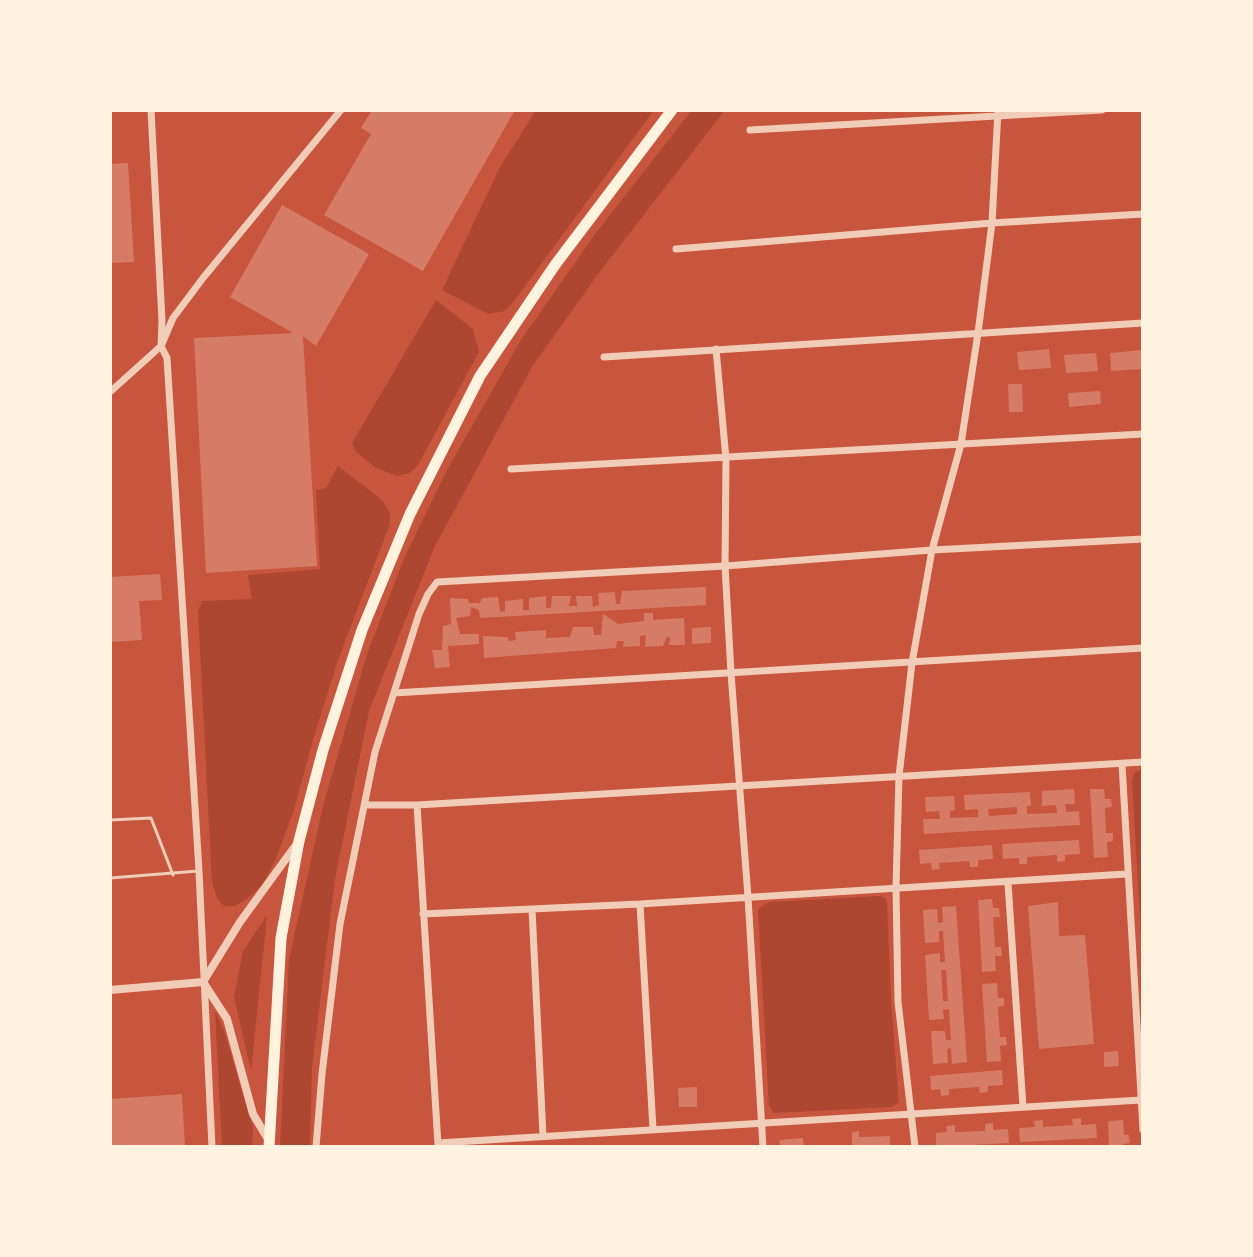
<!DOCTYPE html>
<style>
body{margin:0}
#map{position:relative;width:1253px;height:1257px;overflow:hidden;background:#c8553d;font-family:"Sofia Sans Condensed",sans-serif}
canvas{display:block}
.frame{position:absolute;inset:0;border:112px solid #fff3e0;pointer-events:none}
</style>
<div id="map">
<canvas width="1253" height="1257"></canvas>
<div class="frame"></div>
</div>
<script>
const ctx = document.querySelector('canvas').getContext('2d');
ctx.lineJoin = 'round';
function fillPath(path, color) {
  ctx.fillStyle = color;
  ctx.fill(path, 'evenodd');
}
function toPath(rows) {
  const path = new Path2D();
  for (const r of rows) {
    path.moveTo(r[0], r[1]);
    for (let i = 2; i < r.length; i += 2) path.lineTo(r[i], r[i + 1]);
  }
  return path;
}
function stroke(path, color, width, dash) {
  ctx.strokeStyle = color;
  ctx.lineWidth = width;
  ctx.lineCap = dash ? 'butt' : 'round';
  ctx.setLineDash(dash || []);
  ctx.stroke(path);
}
fillPath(toPath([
 [533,110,654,110,512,304,504,311,488,314,442,290,500,167,533,115],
 [692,110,725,110,601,270,533,365,434,548,369,711,335,879,312,1067,310,1147,280,1147,289,959,323,806,367,654,405,556,447,470,521,340,595,234],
 [436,300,473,329,479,352,418,465,410,473,398,476,376,468,356,452,352,443],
 [338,466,382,500,390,513,389,526,338,660,315,733,293,813,275,861,263,884,247,899,235,906,224,906,218,900,212,883,198,611,202,601,252,599,248,575,320,569,316,490,326,488],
 [1143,769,1143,970,1132,781,1134,773],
 [880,896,885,898,887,903,891,1001,899,1102,892,1107,774,1113,769,1106,758,909,769,902],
 [267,915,251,1071,234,997,243,951],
 [215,1011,224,1031,253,1128,252,1147,222,1147]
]), '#ae4732');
fillPath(toPath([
 [372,110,515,110,423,271,324,215,371,134,361,128],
 [128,163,134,262,110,263,110,164],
 [282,205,369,254,316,346,303,336,317,566,206,573,194,338,293,333,230,297],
 [1049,349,1051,368,1019,370,1017,352],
 [1142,350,1143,369,1111,371,1110,353],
 [1096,353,1098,371,1066,373,1064,355],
 [1008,384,1022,384,1023,412,1009,412],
 [1100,391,1101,404,1069,407,1068,393],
 [160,574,162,600,139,601,142,640,110,642,110,577],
 [706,587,706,605,480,618,479,610,471,607,470,616,456,618,460,634,479,634,479,644,448,646,450,667,435,668,432,650,442,650,443,626,451,624,450,598,468,599,469,603,480,603,482,598,498,597,500,612,505,611,505,601,523,599,523,610,529,610,529,598,546,596,546,608,551,608,552,596,571,596,569,606,577,606,576,596,592,596,593,607,599,605,598,593,615,592,616,604,620,604,622,591],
 [644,613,653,613,653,620,684,618,685,645,669,645,670,637,666,638,663,646,645,647,646,635,640,636,640,646,623,647,624,641,617,641,616,648,484,658,483,636,507,637,509,641,516,640,515,632,546,630,546,638,570,637,573,627,593,627,594,635,601,635,603,614,618,624,644,621],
 [711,627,711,643,692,644,692,628],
 [1074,789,1075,804,1065,804,1066,812,1079,811,1080,825,924,834,923,819,940,819,939,811,926,812,925,797,954,796,955,810,950,811,950,818,978,817,978,809,965,810,964,795,1030,792,1031,806,1027,806,1027,814,1057,813,1056,805,1042,806,1042,791],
 [1017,807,1017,814,989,816,988,809],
 [1090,789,1104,789,1105,799,1111,799,1112,807,1105,808,1106,833,1113,833,1113,841,1107,842,1108,857,1094,858],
 [1079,840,1080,854,1065,855,1065,861,1057,862,1057,855,1027,857,1027,864,1019,864,1019,858,1003,859,1002,844],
 [992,845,993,859,978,860,978,867,970,867,969,861,939,863,940,869,932,870,931,863,920,864,919,850],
 [992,899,993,908,999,908,1000,917,993,917,995,947,1001,947,1002,956,995,956,996,971,982,972,978,900],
 [1058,902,1059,936,1085,935,1094,1044,1039,1049,1028,906],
 [956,906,967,1062,952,1064,951,1048,947,1049,948,1063,933,1064,931,1031,945,1031,946,1040,951,1040,949,1009,943,1010,944,1019,929,1020,925,955,940,953,940,962,945,962,943,931,939,931,939,942,925,943,923,910,937,909,938,923,943,922,942,907],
 [941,970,946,970,948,1001,943,1001],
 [997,983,998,998,1004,998,1004,1006,998,1007,1000,1037,1006,1037,1007,1045,1000,1046,1001,1061,987,1062,982,984],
 [1118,1051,1119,1066,1104,1067,1104,1052],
 [1002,1070,1003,1085,988,1086,988,1092,980,1093,979,1087,949,1089,949,1095,941,1096,940,1089,931,1090,930,1076],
 [697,1087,697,1107,679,1107,678,1088],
 [182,1094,185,1147,110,1147,110,1099],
 [1081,1118,1081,1125,1096,1124,1097,1138,1020,1142,1019,1128,1035,1127,1034,1121,1043,1120,1043,1127,1073,1125,1072,1119],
 [1123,1120,1124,1135,1129,1135,1130,1143,1123,1144,1124,1147,1109,1147,1108,1121],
 [993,1123,993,1130,1008,1129,1009,1143,936,1147,936,1133,947,1132,946,1126,955,1125,955,1132,985,1131,985,1124],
 [859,1131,859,1137,890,1136,890,1147,852,1147,852,1132],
 [803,1138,804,1147,780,1147,779,1140]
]), '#d67c66');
stroke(toPath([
 [110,820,151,818,173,875],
 [110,878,198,871]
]), '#f1ccb7', 3);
stroke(toPath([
 [151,110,162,321,161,346,167,358,199,871,212,1147],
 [750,130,1102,110],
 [676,249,992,223,1143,214],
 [716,349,726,459,725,566,731,673,748,897,763,1147],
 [604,357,1143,323],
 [110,392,161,346,173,318,203,278,341,110],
 [511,469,1143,434],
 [394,693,1143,648],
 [1122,764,1143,1130],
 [365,805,417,805,1143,762],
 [417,805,438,1145],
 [1008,883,1023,1107],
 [640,904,653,1129],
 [532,909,543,1136],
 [423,914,640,904,1126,874],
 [438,1143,1141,1100],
 [316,1147,322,1074,340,924,375,752,419,614,428,594,437,582,725,566,932,550,1143,539],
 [915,1147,898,1002,896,888,899,776,912,663,932,550,961,444,978,333,992,223,998,110]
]), '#f1ccb7', 7);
stroke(toPath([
 [203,982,227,1019,253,1114,269,1141],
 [203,982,240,922,296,845],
 [110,990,203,982]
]), '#f1ccb7', 8);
stroke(toPath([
 [269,1147,281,938,299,841,323,750,362,630,410,514,480,376,555,265,672,110]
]), '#fff3e0', 11);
</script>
